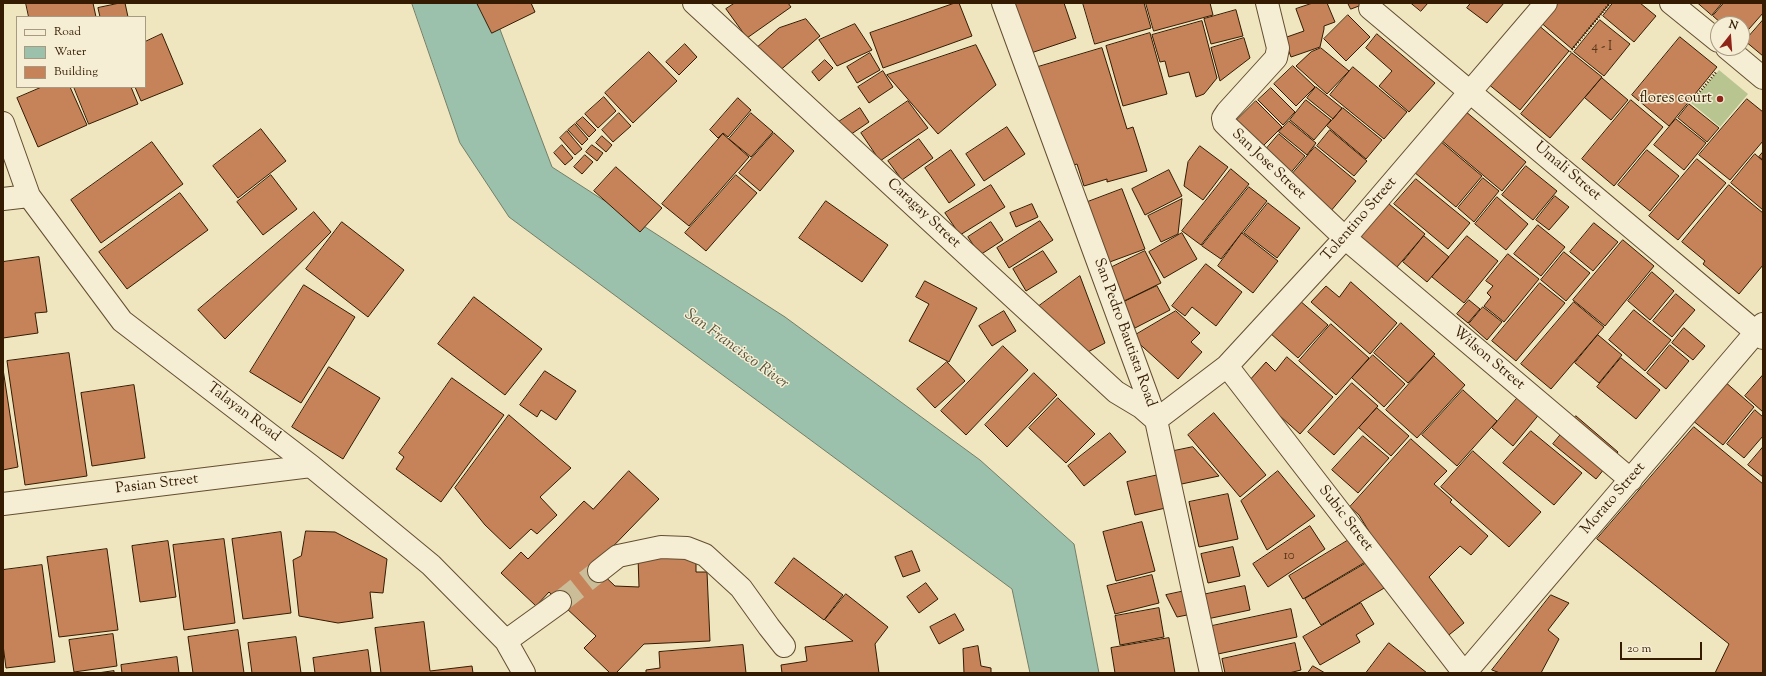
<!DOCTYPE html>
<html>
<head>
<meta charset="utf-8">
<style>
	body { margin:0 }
	#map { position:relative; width:1766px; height:676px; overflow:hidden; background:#efe5be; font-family:"Sorts Mill Goudy",serif }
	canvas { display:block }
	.frame { position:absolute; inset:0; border:4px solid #341b01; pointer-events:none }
	.legend { position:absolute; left:16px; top:16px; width:130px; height:72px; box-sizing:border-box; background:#f5eed5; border:1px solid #a89a80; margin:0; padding:5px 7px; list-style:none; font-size:12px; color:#341b01 }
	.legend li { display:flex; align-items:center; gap:8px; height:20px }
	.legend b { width:20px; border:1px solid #a89a80 }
	.north { position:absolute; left:1710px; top:16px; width:40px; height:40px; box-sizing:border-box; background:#f5eed5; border:1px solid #a89a80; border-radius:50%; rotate:17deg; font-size:11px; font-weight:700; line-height:16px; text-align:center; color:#341b01 }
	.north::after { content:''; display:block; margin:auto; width:14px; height:18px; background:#8f2418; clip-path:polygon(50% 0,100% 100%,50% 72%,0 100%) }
	.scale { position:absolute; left:1620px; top:642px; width:82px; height:18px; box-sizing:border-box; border:2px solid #341b01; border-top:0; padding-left:5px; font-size:12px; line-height:14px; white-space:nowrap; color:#341b01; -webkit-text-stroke:3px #f5eed5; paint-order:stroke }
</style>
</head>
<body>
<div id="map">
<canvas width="1766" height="676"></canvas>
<div class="frame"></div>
<ul class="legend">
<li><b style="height:5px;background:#f5eed5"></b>Road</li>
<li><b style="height:11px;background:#9bc0ab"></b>Water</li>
<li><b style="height:11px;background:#c6835a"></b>Building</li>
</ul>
<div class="north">N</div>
<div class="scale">20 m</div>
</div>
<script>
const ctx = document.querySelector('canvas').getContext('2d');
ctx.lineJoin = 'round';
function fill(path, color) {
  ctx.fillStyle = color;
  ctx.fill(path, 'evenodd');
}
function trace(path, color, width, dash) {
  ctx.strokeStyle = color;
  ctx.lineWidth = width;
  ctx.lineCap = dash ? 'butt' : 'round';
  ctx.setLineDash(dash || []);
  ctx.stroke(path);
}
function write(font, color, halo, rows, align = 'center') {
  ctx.font = font + ' "Sorts Mill Goudy",serif';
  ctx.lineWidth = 3;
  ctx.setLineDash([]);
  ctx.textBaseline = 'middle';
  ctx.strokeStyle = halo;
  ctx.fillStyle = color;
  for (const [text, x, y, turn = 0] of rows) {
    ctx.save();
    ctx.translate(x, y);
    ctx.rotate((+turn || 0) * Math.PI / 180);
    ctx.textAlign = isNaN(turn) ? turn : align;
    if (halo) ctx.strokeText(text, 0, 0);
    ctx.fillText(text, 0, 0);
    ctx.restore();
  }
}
fill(new Path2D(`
	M1719,70L1748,94L1720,127L1691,103Z`), '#b9c591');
const water = new Path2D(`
	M412,3H490L552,167L785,317L980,460L1074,544L1099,673H1030L1012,589L509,217L460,143Z`);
fill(water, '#9bc0ab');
trace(water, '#727e67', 1);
const building = new Path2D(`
	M26,3H93L96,17H29Z
	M120,3H125L128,17H100L98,8Z
	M477,3H531L535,12L492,33Z
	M735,3H788L791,7L747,38L726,9Z
	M955,3H959L972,36L883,68L870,33Z
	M1015,3H1064L1076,38L1028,54L1011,4Z
	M1083,3H1144L1151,28L1095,44Z
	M1146,3H1210L1213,15L1154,31Z
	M1313,3H1327L1335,22L1324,26V29L1320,47L1291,57L1284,38L1304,31L1296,9Z
	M1348,3H1367L1351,9Z
	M1411,3H1428L1421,11Z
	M1471,3H1504L1487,23L1467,8Z
	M1554,3H1610L1572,49L1539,21Z
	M1613,3H1640L1656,16L1634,42L1603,16Z
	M1698,3H1722L1712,15Z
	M1724,3H1763V13L1742,37V24H1722L1713,16Z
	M1236,10L1243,36L1211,44L1204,19Z
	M1348,15L1370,37L1346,61L1324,39Z
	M806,19L820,36L777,73L756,48L779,28Z
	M1600,20L1630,44L1604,76L1574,52Z
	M1763,20V56L1745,41Z
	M1202,21L1217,78L1204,94L1196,97L1189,72L1169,77L1165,61L1160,62L1152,35Z
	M855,24L872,50L837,66L819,40Z
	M1537,24L1569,51L1520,110L1487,83Z
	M1150,33L1167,94L1123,106L1106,46Z
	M162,34L183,84L141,101L135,87H145V42Z
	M1377,34L1435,83L1409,112L1379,86L1392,71L1366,48Z
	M1680,37L1717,67L1669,126L1632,95Z
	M1244,38L1250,58L1220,81L1211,48Z
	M685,44L697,57L679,75L666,62Z
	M976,45L996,85L938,134L887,75Z
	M1102,48L1127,129L1133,127L1147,171L1107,182V179L1084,186L1077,164L1068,167L1038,67Z
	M1321,48L1349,71L1327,94L1296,66L1311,52Z
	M649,52L677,81L633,123L605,93Z
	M870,53L880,70L857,83L847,67Z
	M1572,53L1602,77L1550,138L1521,114Z
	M825,60L833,68L819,81L812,72Z
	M1293,66L1315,87L1296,106L1274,84Z
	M1353,67L1407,112L1384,139L1330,95Z
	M883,71L893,87L869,103L858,87Z
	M1602,78L1628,100L1611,120L1585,98Z
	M42,87H70L87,125L38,147L17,98Z
	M74,87H131L138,104L89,124Z
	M1316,87L1342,108L1333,119L1307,98Z
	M1271,88L1295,112L1283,125L1258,100Z
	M604,97L616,111L598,128L585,114Z
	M738,98L751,110L728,137L723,133L718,138L710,130Z
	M1747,99L1763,112V141L1730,180L1699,155Z
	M1306,100L1331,120L1314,140L1290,120Z
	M1631,100L1663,127L1614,186L1582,159Z
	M908,101L928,128L880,161L861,133Z
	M1256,101L1282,127L1259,150L1233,124Z
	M1689,104L1719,128L1707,142L1678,118Z
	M860,108L869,122L847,137L837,123Z
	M1343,108L1382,140L1366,159L1327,126Z
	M1465,111L1526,162L1502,191L1441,140Z
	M619,113L631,126L613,142L602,130Z
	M751,113L773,132L751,157L729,139Z
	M583,117L596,130L589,137L576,123Z
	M1676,119L1706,143L1684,170L1654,145Z
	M1289,121L1316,143L1307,155L1279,132Z
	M575,124L588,139L582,145L568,130Z
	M1007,127L1025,154L984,181L966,154Z
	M261,129L286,161L238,198L213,166Z
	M1330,130L1367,161L1354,176L1317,146Z
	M567,131L582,149L575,155L560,138Z
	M774,133L794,151L760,191L739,173Z
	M723,134L749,157L689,226L662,204Z
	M1279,134L1305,156L1288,176L1262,154Z
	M602,136L612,145L606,152L596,143Z
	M1434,136L1482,176L1456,207L1408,167Z
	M919,139L933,158L902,180L888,161Z
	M152,142L183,184L101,243L71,200Z
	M562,145L573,158L565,165L554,153Z
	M592,145L603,153L597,161L586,152Z
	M1200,146L1228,167L1203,200L1184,186L1188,162Z
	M1315,147L1356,181L1330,212L1289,178Z
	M951,150L975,185L949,203L925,168Z
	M1647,150L1679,176L1650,211L1618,185Z
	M1763,152V160L1759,157Z
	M1755,154L1763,161V210L1731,183Z
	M585,155L593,162L582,174L574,167Z
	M1697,159L1726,183L1678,240L1649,216Z
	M1526,166L1557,191L1533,220L1502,195Z
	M616,167L662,208L640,232L594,191Z
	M1231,169L1249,184L1201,245L1182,231Z
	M1169,170L1182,196L1145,215L1132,189Z
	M271,175L297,209L263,235L237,202Z
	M736,175L757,193L706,251L685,233Z
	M1483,178L1499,191L1474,222L1458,208Z
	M1416,179L1470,223L1448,249L1394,204Z
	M991,185L1005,207L960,235L945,213Z
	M1729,185L1763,213V265L1739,294L1703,264L1705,261L1682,242Z
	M1249,187L1267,201L1221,259L1202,246Z
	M1122,189L1145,249L1107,263L1085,203Z
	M180,193L208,230L127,289L99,252Z
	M1555,196L1569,207L1549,230L1536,220Z
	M1497,197L1528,224L1506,250L1475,224Z
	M1182,199L1178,234L1161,242L1148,216Z
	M1383,199L1425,234L1397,267L1360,236Z
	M826,201L888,245L862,282L799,238Z
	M1268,203L1300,228L1277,258L1244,233Z
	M1032,204L1038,217L1016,227L1010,213Z
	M314,212L331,232L225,339L198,310Z
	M1040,221L1053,240L1009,268L997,248Z
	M342,222L404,270L368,317L306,269Z
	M991,222L1003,240L980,255L968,237Z
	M1594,223L1618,242L1593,271L1570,252Z
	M1538,225L1565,247L1541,276L1514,254Z
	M1182,233L1197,259L1164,278L1149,252Z
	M1242,233L1278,261L1253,293L1218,266Z
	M1424,236L1449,257L1427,282L1403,262Z
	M1467,236L1498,261L1464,303L1432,277Z
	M1623,240L1654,266L1605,326L1573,300Z
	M1043,251L1057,272L1026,291L1013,269Z
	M1145,251L1161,283L1122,302L1106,270Z
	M1564,252L1590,273L1566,301L1541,280Z
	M1508,254L1539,279L1504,322L1484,306L1491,297L1487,293L1493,286L1486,281Z
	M39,257L47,312L35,313L38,333L3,338V262Z
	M1206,264L1242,292L1216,326L1192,307L1185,316L1172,306Z
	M1652,272L1674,291L1650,320L1628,301Z
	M1080,276L1105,343L1086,353L1039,306Z
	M925,281L977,308L949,362L909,341L929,304L916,297Z
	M1351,282L1397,323L1370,354L1311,302L1326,286L1339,297Z
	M1540,283L1565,303L1516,361L1492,341Z
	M304,285L355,317L301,403L250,372Z
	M1157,286L1170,310L1135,328L1122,303Z
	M1676,294L1695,310L1672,337L1653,321Z
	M474,297L542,349L505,395L438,344Z
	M1299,300L1328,325L1298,358L1270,333Z
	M1469,300L1480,309L1468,323L1457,314Z
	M1574,302L1604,327L1551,389L1521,364Z
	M1483,307L1502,322L1487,340L1469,324Z
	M1634,310L1671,340L1645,371L1609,340Z
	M1004,311L1016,331L992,346L979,326Z
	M1176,311L1200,333L1191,342L1202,352L1178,379L1132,337Z
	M1401,323L1435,354L1408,383L1374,353Z
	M1331,324L1369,358L1336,395L1299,361Z
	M1684,328L1705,346L1693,360L1672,343Z
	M1598,335L1622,355L1599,383L1575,363Z
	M1670,345L1689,361L1666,389L1647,373Z
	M1003,346L1028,370L966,435L941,411Z
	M69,353L87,476L25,485L7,361Z
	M1373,355L1405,384L1384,407L1352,378Z
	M1434,356L1465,385L1417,438L1386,410Z
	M1287,357L1333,397L1300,434L1261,399L1264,396L1248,382L1266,362L1275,371Z
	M1621,358L1660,390L1636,419L1597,387Z
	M947,362L965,381L935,408L917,389Z
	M329,367L380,398L343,459L292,427Z
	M3,369L18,467L3,470Z
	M545,371L576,391L556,420L541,410L537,417L520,405Z
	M1034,373L1057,395L1007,447L985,425Z
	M1763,375V412L1745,396Z
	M452,378L504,415L441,502L396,469L404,457L399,453Z
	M1724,381L1754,407L1723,445L1692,420Z
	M1352,383L1378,406L1334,455L1308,432Z
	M134,385L145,458L92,466L81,393Z
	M1463,390L1497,421L1457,466L1422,435Z
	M1520,395L1541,412L1513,446L1492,428Z
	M1058,398L1095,434L1066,463L1029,428Z
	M1377,408L1409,436L1391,456L1359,428Z
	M1755,410L1763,417V436L1744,458L1727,444Z
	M1214,413L1266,475L1240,497L1188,435Z
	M509,415L571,468L540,497L557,515L537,534L531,529L510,549L485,525L455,488Z
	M1576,416L1618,452L1596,479L1553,444Z
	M1694,427L1763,484V673H1715L1729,644L1597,539Z
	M1531,431L1582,473L1554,505L1503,463Z
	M1110,433L1126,452L1084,486L1068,466Z
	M1363,436L1389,458L1358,493L1332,470Z
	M1411,439L1447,471L1434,484L1452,500L1450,502L1488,536L1471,555L1460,546L1429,577L1464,623L1445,638L1394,572L1392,561L1373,538L1359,515L1350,507Z
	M1193,447L1219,476L1177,485L1169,452Z
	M1763,447V477L1748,465Z
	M1473,451L1541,512L1509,547L1441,487Z
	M629,471L659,499L594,566L615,586L639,587L638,557L696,555V572H707L710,641L644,644L616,673H610L584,648L596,636L549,592L536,606L501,573L521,552L528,559L584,501L593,509Z
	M1278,471L1315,516L1267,550L1241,501Z
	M1163,474L1170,507L1135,515L1127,482Z
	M1228,494L1238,539L1199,547L1189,502Z
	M1142,522L1155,571L1116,581L1103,532Z
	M1310,526L1325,549L1268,587L1253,564Z
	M306,531L335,532L387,559L383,593L370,592L373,618L338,623L299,616L293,560L301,556Z
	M281,532L291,613L243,619L232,539Z
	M1352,538L1367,561L1303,599L1289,576Z
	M224,539L235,623L184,630L173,545Z
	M168,541L176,597L140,602L132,546Z
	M1233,547L1240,576L1208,583L1201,554Z
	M107,549L118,630L59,637L47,557Z
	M912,551L920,571L903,577L895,557Z
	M794,558L843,595L824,620L775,583Z
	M1370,561L1386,587L1321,625L1305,599Z
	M42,565L55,662L6,668L3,645V570Z
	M1152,575L1159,603L1115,614L1107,586Z
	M926,583L938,599L919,613L907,597Z
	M1245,586L1250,610L1207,619L1202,595Z
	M1185,591L1197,613L1177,617L1166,595Z
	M846,594L888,627L875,644L879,673H782L781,665L807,661L805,647L853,641L825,620Z
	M1551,595L1569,603L1548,630L1559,639L1541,673H1500L1492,670Z
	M1361,603L1374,624L1356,635L1360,642L1320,665L1303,637Z
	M1159,608L1164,637L1120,645L1115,616Z
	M1291,609L1297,637L1218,654L1212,626Z
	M955,614L964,630L939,644L930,627Z
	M424,622L430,671L472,666L473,673H381L375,628Z
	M238,630L244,673H193L188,637Z
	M113,634L117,666L74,672L69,640Z
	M296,637L301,673H252L248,643Z
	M1169,638L1175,673H1115L1111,648Z
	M1295,643L1301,670L1289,673H1225L1222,659Z
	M1389,643L1427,673H1366Z
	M743,645L746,673H646V670L660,668L659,652Z
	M978,646L981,666L991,668V673H964L963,649Z
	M368,650L371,673H315L313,658Z
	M177,657L179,673H122L121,665Z
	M1313,666L1325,673H1308Z
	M114,671V673H98Z`);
fill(building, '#c6835a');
trace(building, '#341b01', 1);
trace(new Path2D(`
	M560,602L599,571`), '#cabd98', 22, [22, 11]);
const minor = new Path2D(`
	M694,3L1116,392L1141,407L1156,420L1227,366L1345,238L1546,3
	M1003,3L1156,420L1211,673
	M1267,3L1278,48L1276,58L1227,112L1223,118L1224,123L1228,127L1345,238L1631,480
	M1671,3L1718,41
	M1370,8L1763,338
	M1727,48L1763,78
	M3,123L29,196L122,321L311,466L431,565L506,641L524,673
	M3,199L29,196
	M1227,366L1464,673
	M3,504L311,466
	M599,571L618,556L661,547L687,548L705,555L741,588L769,627L784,646
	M506,641L560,602
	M1465,673L1763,324`);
trace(minor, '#634e30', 24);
trace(new Path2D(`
	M1570,52L1610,3
	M1692,101L1717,71`), '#341b01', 2.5, [1, 2]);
trace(minor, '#f5eed5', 22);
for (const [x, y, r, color] of [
	[1720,99,4,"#8f2418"]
]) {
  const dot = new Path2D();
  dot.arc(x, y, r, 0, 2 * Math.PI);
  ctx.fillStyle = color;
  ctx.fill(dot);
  trace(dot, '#f5eed5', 1.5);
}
write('13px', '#583517', null, [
	["4 - I",1602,48],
	["10",1289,557]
]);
write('15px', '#341b01', '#f5eed5', [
	["flores court",1712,99]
], 'right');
write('15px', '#341b01', '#f5eed5', [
	["San Jose Street",1268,165,43],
	["Umali Street",1567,172,40],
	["Caragay Street",923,214,43],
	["Tolentino Street",1360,220,-49],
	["San Pedro Bautista Road",1124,333,70],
	["Wilson Street",1488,359,40],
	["Talayan Road",243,413,37],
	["Pasian Street",157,485,-7],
	["Morato Street",1614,499,-49],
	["Subic Street",1345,519,52]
]);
write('italic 16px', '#58553c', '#f5eed5', [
	["San Francisco River",736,350,36]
]);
</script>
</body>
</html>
